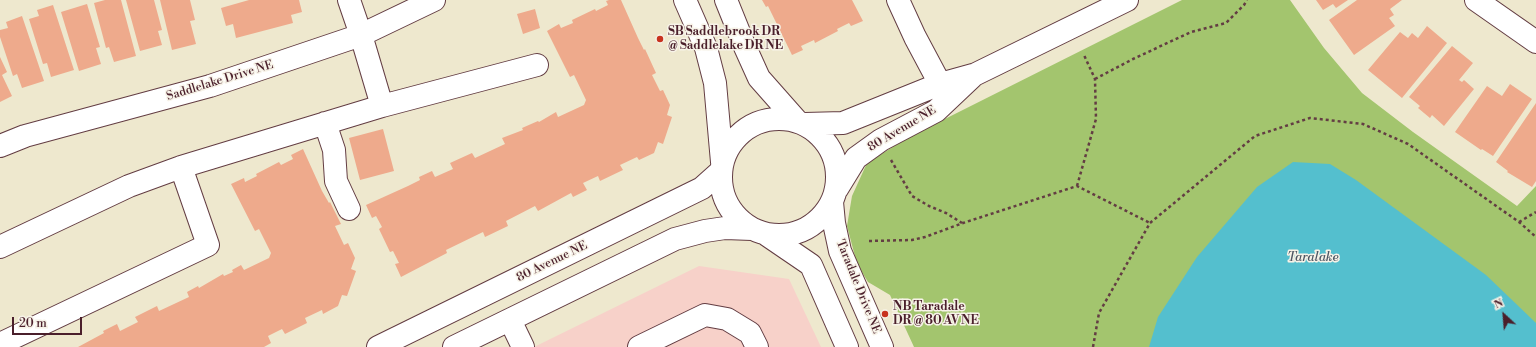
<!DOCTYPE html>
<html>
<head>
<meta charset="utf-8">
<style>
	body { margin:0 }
	#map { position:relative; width:1536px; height:347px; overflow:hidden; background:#eee8ce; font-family:"Libre Bodoni",serif }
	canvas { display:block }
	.north { position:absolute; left:1484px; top:295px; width:40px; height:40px; -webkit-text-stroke:3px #f7f3e8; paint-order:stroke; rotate:334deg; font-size:11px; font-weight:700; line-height:16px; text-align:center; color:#4a1f2b }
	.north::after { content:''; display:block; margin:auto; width:14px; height:18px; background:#4a1f2b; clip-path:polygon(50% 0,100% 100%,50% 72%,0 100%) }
	.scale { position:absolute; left:12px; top:317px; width:70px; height:18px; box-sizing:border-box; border:2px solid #4a1f2b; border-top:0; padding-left:5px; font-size:12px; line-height:14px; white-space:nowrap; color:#4a1f2b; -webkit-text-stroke:3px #f7f3e8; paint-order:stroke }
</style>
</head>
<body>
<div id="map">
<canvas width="1536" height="347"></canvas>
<div class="north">N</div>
<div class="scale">20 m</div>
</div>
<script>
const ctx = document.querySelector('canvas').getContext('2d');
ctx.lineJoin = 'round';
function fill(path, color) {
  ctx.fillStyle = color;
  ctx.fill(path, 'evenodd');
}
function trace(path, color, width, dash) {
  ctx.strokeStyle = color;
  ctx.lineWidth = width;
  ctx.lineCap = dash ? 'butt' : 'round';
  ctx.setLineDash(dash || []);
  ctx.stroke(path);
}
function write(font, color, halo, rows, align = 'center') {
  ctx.font = font + ' "Libre Bodoni",serif';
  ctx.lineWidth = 3;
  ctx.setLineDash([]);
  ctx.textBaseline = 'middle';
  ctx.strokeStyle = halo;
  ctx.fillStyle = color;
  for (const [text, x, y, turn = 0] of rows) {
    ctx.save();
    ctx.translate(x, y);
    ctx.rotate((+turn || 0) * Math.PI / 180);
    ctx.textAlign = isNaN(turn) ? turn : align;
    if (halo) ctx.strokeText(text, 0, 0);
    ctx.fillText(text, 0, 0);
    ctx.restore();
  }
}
fill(new Path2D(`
	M699,266L789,279L821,347H534Z`), '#f7d1c9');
fill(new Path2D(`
	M1182,0H1290L1324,48L1362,93L1413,132L1517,206L1536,186V347H914L890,295L868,282L857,264L847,226L852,196L867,163L909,137Z`), '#a3c56e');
fill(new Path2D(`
	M1293,162L1330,164L1356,180L1486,275L1536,323V347H1149L1158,317L1197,257L1257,187Z`), '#54bfce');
fill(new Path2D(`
	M105,0H121L136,56L114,62L109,47L106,48L94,3Z
	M126,0H154L162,30L158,31L162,45L140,51Z
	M160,0H190L195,20L190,21L196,44L172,50Z
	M249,0H299L302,12L291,15L293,23L236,38L233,24L226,26L221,8Z
	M609,0H621L638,38L644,50L645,49L656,73L652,75L660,91L663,90L670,105L667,115L672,117L663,144L658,142L654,153L639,160L637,157L620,165L623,170L600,181L598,176L583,183L587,190L573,197L571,193L538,211L535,206L506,221L508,226L485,237L483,232L446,250L447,253L401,277L395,264L399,263L393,251L390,252L379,229L382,227L376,216L372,218L366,205L408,186L420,180L419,177L432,171L435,177L453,169L450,163L472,153L475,158L505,144L502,138L523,130L522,128L538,121L539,122L556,112L558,117L584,105L586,100L574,75L570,77L547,31L559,24L561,28L573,23L572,20L595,9L596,11L608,5L606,1Z
	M762,0H852L863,21L851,26L849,23L837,29L838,31L815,43L814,40L801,46L803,50L792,55L768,6L766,7Z
	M1316,0H1348L1336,8L1333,4L1323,10Z
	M1357,0H1402L1390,9L1394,15L1389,18L1395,26L1354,55L1329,20Z
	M87,4L100,47L96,48L101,64L79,71L61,12Z
	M53,5L74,70L51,77L47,63L43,64L29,19L39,16L37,10Z
	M535,9L540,28L523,34L517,14Z
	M22,16L44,81L22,88L17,74L13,76L0,37V30L8,28L6,22Z
	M1427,26L1447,43L1402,98L1368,70L1400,32L1408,38L1412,33L1418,38Z
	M1452,46L1473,63L1459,80L1462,82L1464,80L1474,89L1444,126L1432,115L1430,118L1418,108L1420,106L1409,97Z
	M0,57L7,72L2,75L12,96L0,102Z
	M1510,84L1532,99L1493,156L1482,149L1481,150L1455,132L1487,86L1502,96Z
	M1536,103V181L1532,187L1507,172L1508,171L1496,162Z
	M383,129L394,171L360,180L349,138Z
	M303,149L322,191L329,203L330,202L341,224L335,226L344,245L348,243L355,258L351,269L356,271L347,296L342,295L338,306L323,314L322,310L305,318L307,323L285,334L282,329L268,336L271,343L264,347H78L104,333L103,331L117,324L120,331L138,322L135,317L157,306L159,311L189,297L187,292L198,286L199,288L223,274L224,276L233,272L232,270L241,265L244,270L269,258L271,253L259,229L255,231L231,184L244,178L245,182L257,176L256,174L279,162L281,165L293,159L291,155Z`), '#eeaa8c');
const minor = new Path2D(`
	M349,0L361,35L382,106
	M685,0L706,48L715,83L722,162
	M726,0L745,47L759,78L797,121
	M898,0L915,37L940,84
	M1476,0L1536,42
	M721 177a58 58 0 1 1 116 0a58 58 0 1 1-116 0Z
	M325,123L334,150L336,181L349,209
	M805,124L843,123L940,84L976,74L1127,0
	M0,146L25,136L210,86L361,35L434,0
	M837,189L856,158L881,140L936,111L972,77
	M832,202L834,223L840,251L882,347
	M767,235L811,265L847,347
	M0,247L129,186L181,167L382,106L537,65
	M510,320L523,347
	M0,344L208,245L181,167
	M378,347L702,188L721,171
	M454,347L675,239L705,231L725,228L752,229
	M639,347L705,315L727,319L750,333L757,347`);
trace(minor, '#633d43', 24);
trace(new Path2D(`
	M1095,79L1133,59L1191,32L1226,23L1244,5L1247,0
	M891,160L912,196L929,206L946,213L962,223
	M1077,186L1096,119L1095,79L1084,55
	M1519,222L1536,212
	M869,241L912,240L925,237L963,223L1077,186L1150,223
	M1093,347L1099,313L1150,223L1255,136L1310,118L1363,124L1408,144L1519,222L1536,237`), '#633d43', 2.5, [3, 3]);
trace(minor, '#fff', 22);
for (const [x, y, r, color] of [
	[660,39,4,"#c8321e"],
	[885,314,4,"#c8321e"]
]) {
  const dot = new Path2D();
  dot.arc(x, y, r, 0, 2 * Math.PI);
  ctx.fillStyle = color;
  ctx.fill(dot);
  trace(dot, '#f7f3e8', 1.5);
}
write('bold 12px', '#4a1f2b', '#f7f3e8', [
	["SB Saddlebrook DR",668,32],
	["@ Saddlelake DR NE",668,46],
	["NB Taradale",893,307],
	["DR @ 80 AV NE",893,321]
], 'left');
write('12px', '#4a1f2b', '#f7f3e8', [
	["Saddlelake Drive NE",220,81,-17],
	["80 Avenue NE",902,129,-31],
	["80 Avenue NE",552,262,-26],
	["Taradale Drive NE",858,287,68]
]);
write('italic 13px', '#4e5764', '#f7f3e8', [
	["Taralake",1313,258]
]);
</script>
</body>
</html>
